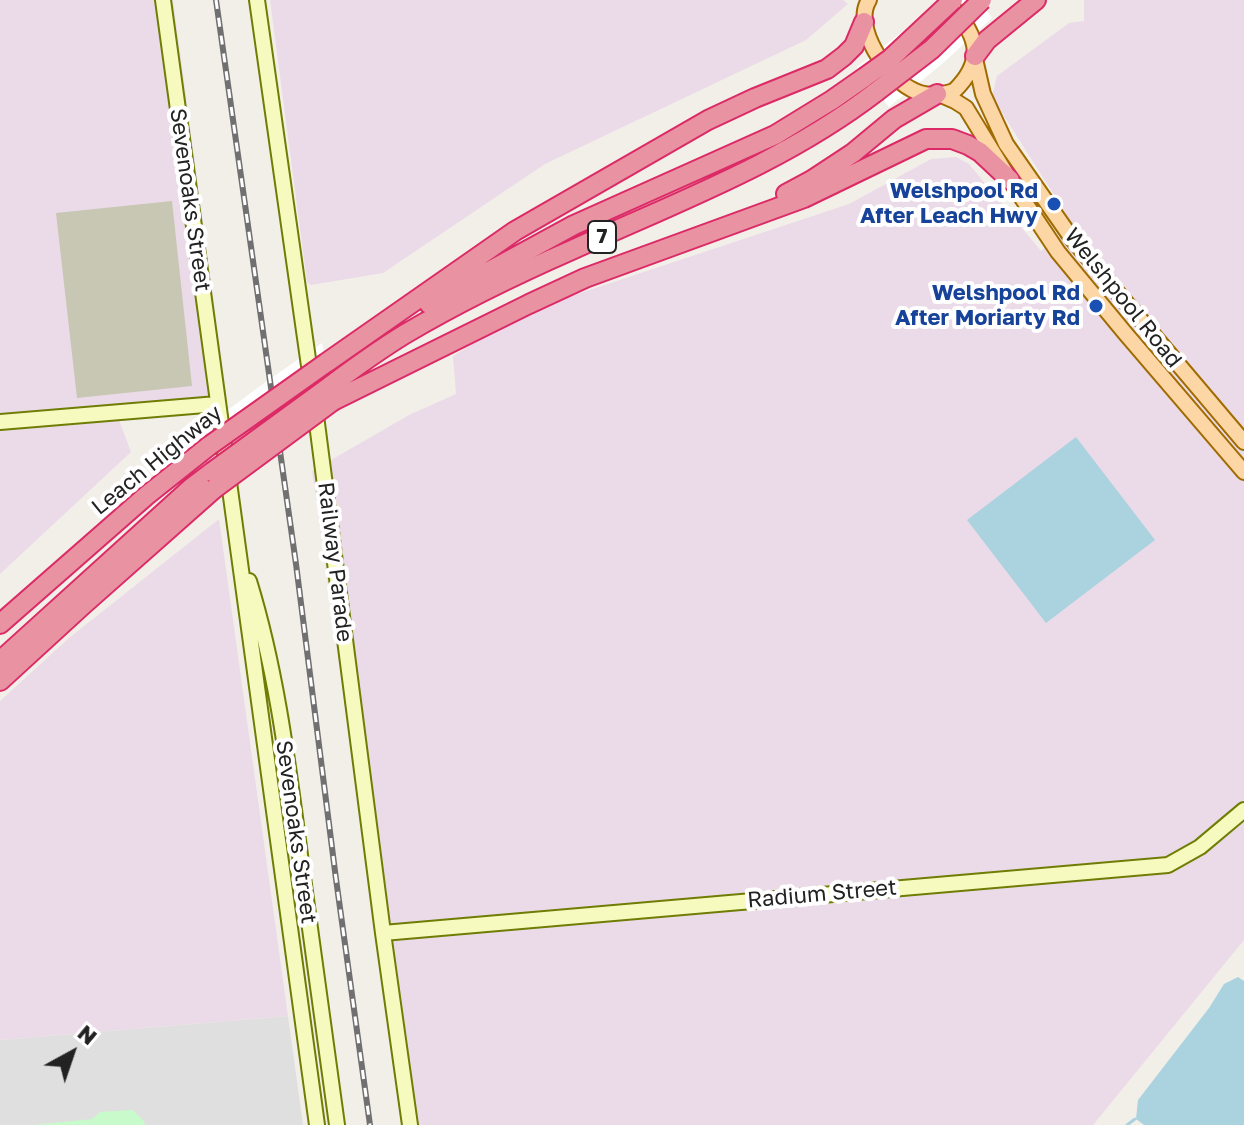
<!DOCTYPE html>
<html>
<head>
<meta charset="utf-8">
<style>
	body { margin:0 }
	#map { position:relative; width:1244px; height:1125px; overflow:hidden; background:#f2efe9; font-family:"Golos Text",sans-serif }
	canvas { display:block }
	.north { position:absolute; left:32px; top:1013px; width:80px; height:80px; -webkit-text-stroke:6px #fff; paint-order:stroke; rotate:40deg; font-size:22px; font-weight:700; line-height:32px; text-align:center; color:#222 }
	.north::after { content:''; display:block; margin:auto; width:28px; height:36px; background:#222; clip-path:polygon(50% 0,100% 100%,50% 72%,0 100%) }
</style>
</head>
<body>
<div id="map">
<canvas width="1244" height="1125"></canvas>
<div class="north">N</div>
</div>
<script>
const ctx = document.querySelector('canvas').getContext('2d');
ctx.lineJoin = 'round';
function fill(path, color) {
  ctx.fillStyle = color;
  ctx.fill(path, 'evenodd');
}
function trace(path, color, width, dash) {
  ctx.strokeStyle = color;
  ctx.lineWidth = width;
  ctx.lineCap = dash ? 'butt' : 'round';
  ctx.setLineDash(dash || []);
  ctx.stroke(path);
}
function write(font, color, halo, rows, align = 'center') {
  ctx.font = font + ' "Golos Text",sans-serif';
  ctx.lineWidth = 8;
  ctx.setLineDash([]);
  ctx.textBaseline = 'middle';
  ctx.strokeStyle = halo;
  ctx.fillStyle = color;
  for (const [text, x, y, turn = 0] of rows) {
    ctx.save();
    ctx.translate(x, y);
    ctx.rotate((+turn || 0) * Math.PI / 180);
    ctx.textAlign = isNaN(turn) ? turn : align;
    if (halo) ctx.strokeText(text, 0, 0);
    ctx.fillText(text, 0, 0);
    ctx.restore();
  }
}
fill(new Path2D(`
	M288,1016L303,1125H0V1040Z`), '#e0dfdf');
fill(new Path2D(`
	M0,0H173L227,401L209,412L119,420L131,452L0,574Z
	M270,0H843L848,4L806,40L545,164L383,273L311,285L307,282Z
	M1084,0H1244V940L1093,1125H404L312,471L409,415L456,394L453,356L526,311L849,204L931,159L956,157L969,164L1041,251L1073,225L992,97L997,76L1069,23L1084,21Z
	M219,519L288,1016L0,1040V701L69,638Z`), '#ebdbe8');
fill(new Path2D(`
	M172,201L192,386L77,398L56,213Z`), '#c7c7b4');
fill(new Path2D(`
	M133,1110L144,1121L145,1125H32L92,1119L100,1112Z`), '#c8facc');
fill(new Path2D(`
	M1076,437L1155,540L1046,623L967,520Z
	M1238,977L1244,981V1125H1144L1136,1119L1138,1100L1209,1008L1224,984Z`), '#aad3df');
fill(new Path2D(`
	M938,0H979L992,18L942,64L889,107L857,67L911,25Z
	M322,343L333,401L216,498L206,426L267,381Z`), '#fff');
trace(new Path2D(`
	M1127,1125L1135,1119`), '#aad3df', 3);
const secondary = new Path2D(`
	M163,0L317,1125
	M257,0L311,380
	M315,408L383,933L410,1125
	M0,422L217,404
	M249,581C278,675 289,773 302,870C313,955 325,1040 337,1125
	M383,933L1168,865L1200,847L1244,810`);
const primary = new Path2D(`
	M869,0C852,27 887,77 911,89C924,97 939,96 954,91C989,57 975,32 946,0
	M975,59L983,94L1006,144L1073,240L1244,442
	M939,94L955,101L966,108L1010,180L1058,252L1125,333L1244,472`);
const highway = new Path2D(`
	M975,56L987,40L1036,0
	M786,194L812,180L853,153L894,119L937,94
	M429,304L574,225L775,135L832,100L865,77
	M326,363L515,231L708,120L755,98L827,69L844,56L854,46L864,22
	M330,386C354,368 379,350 405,334C459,302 517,274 574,249C677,202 785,162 876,92
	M333,401L529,304L585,278L804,198L926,139H952L968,145L980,152L1010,180
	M0,624L146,496L209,446
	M0,661L191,488L212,472
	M0,681L83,605L214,489`);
trace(secondary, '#707d05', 18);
trace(primary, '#a06b00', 18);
trace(highway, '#dc2a67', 22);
trace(secondary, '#f7fabf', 14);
trace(primary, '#fcd6a4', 14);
trace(highway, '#e892a2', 18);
const rail = new Path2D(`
	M216,0L296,564L336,879L370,1125`);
trace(rail, '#707070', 6);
trace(rail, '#fff', 3, [9]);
const highwayBridge = new Path2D(`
	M865,77L890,59L953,0
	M876,92L932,49L982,0
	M209,446L326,363
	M212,472L330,386
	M214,489L333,401`);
trace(highwayBridge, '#dc2a67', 22, []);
trace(highwayBridge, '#e892a2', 18);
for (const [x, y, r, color] of [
	[1054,204,8,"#1a4fb4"],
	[1096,306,8,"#1a4fb4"]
]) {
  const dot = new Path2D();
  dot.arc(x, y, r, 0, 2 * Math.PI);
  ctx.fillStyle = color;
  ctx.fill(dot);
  trace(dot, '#fff', 3);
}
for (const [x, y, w] of [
	[602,237,28]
]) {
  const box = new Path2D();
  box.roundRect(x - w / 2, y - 16, w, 32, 6);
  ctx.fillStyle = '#fff';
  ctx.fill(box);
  trace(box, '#222', 2);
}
write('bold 20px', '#222', null, [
	["7",602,237]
]);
write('bold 22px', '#164399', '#fff', [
	["Welshpool Rd",1038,191],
	["After Leach Hwy",1038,216],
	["Welshpool Rd",1080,293],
	["After Moriarty Rd",1080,318]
], 'right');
write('22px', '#222', '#fff', [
	["Sevenoaks Street",190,200,82],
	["Welshpool Road",1123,298,51],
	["Leach Highway",157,460,-39],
	["Railway Parade",335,562,83],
	["Sevenoaks Street",296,832,82],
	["Radium Street",822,894,-5]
]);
</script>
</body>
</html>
